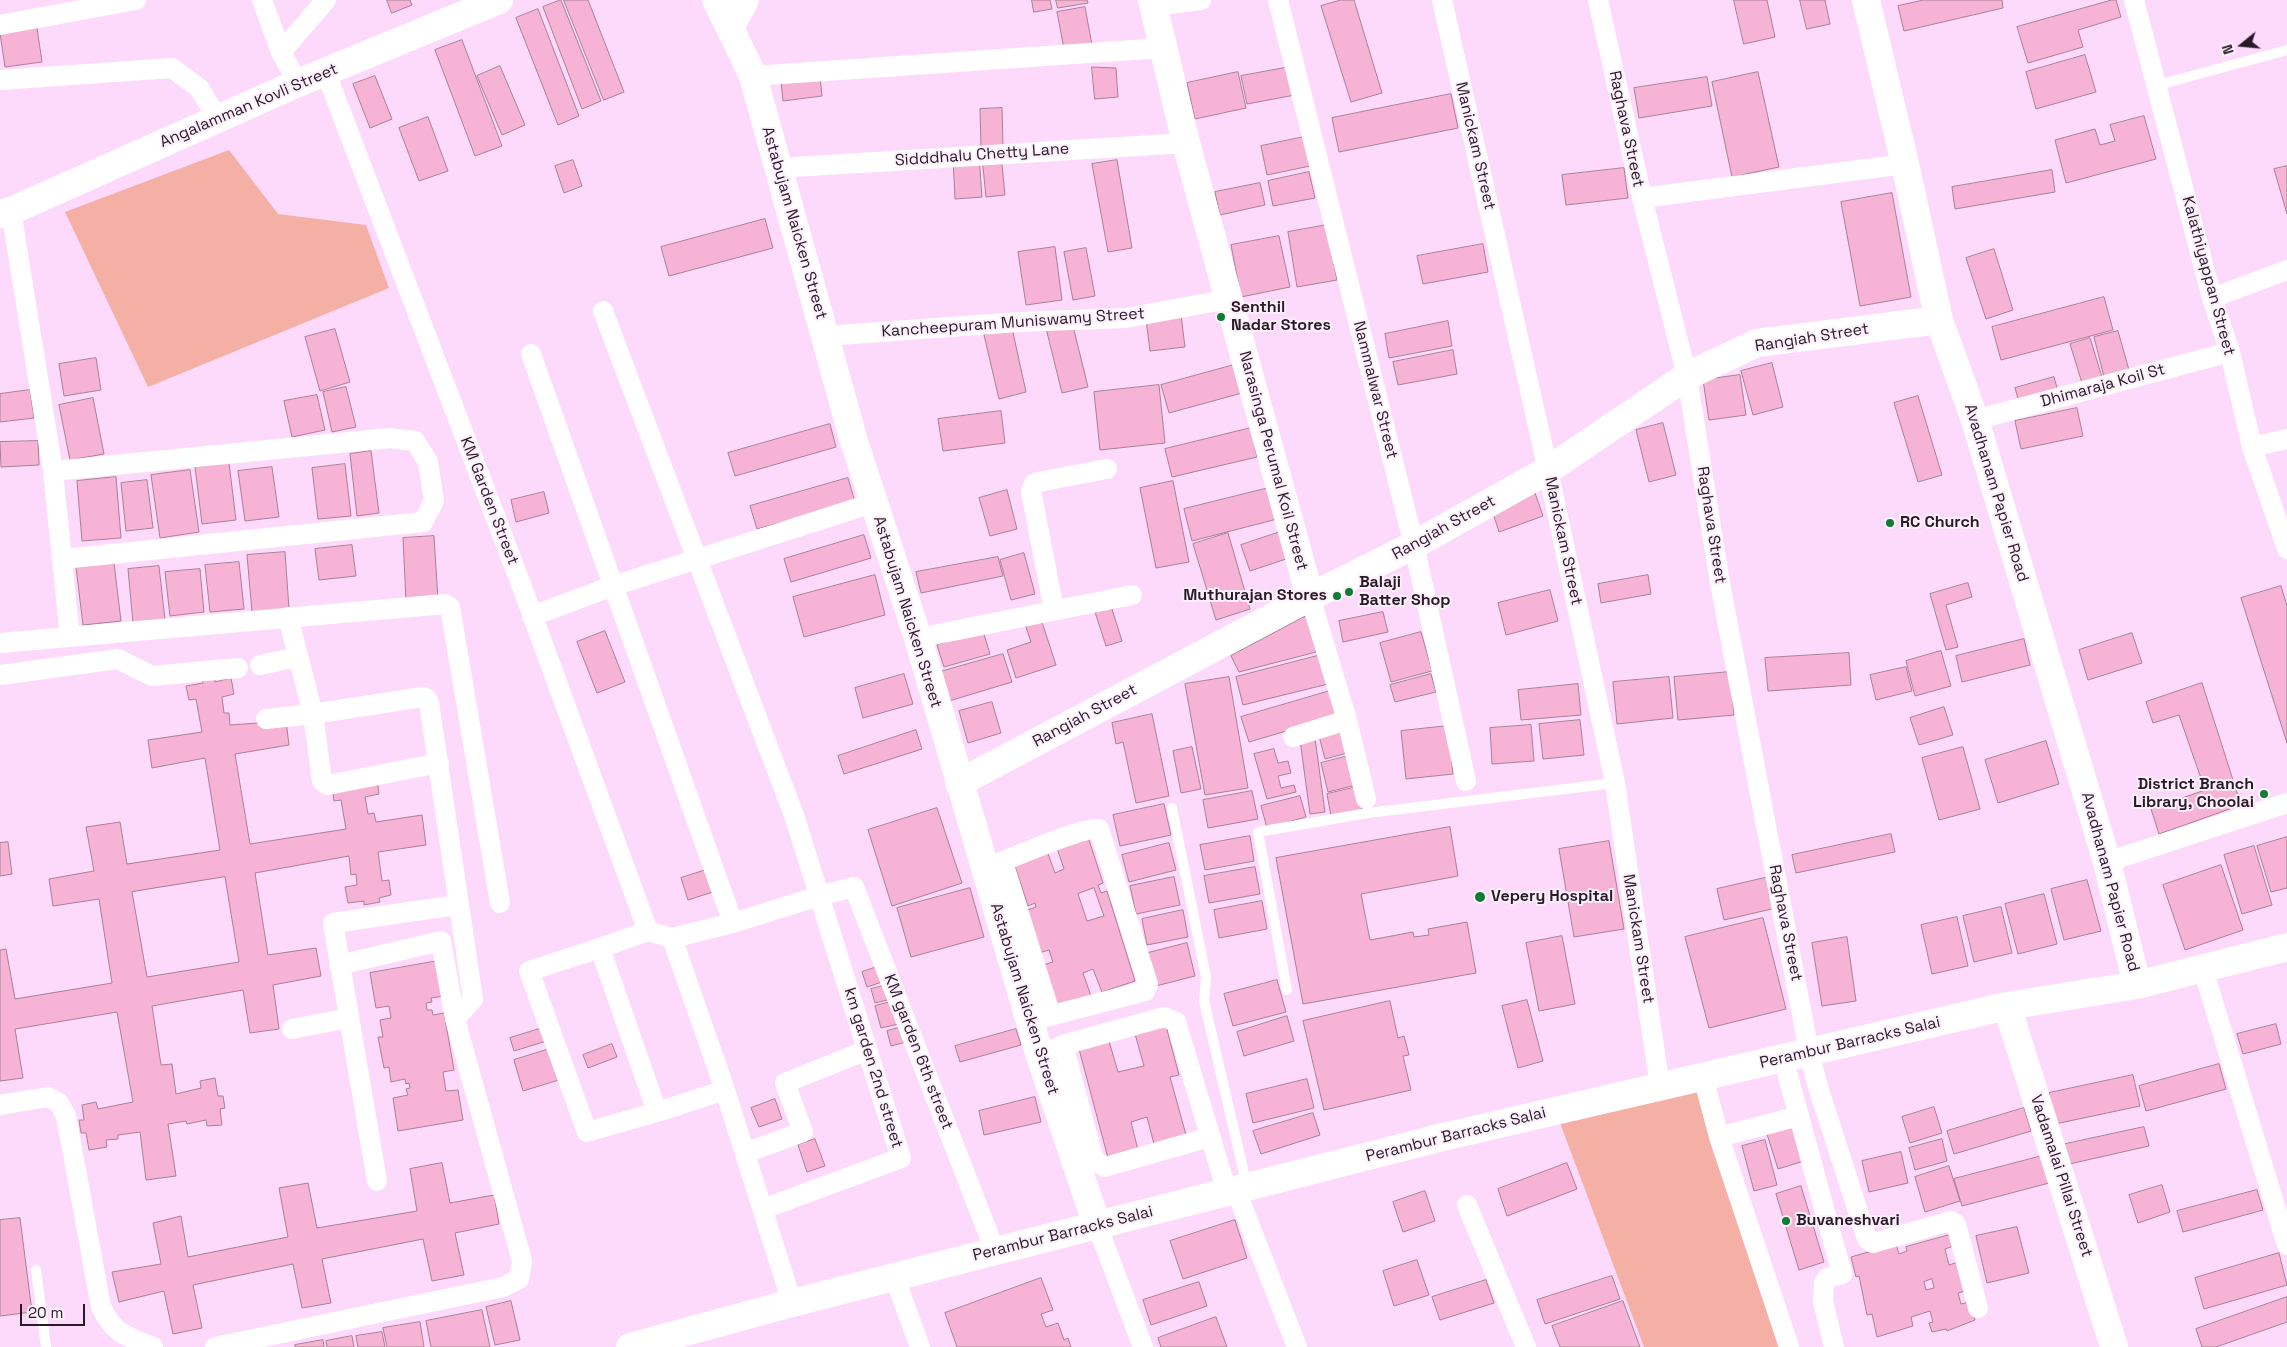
<!DOCTYPE html>
<html>
<head>
<meta charset="utf-8">
<style>
	body { margin:0 }
	#map { position:relative; width:2287px; height:1347px; overflow:hidden; background:#fddafb; font-family:"Space Grotesk",sans-serif }
	canvas { display:block }
	.north { position:absolute; left:2217px; top:20px; width:50px; height:50px; -webkit-text-stroke:4px #fdeffc; paint-order:stroke; rotate:253deg; font-size:14px; font-weight:700; line-height:20px; text-align:center; color:#281b27 }
	.north::after { content:''; display:block; margin:auto; width:18px; height:22px; background:#281b27; clip-path:polygon(50% 0,100% 100%,50% 72%,0 100%) }
	.scale { position:absolute; left:20px; top:1304px; width:65px; height:22px; box-sizing:border-box; border:2px solid #281b27; border-top:0; padding-left:6px; font-size:15px; line-height:18px; white-space:nowrap; color:#281b27; -webkit-text-stroke:4px #fdeffc; paint-order:stroke }
</style>
</head>
<body>
<div id="map">
<canvas width="2287" height="1347"></canvas>
<div class="north">N</div>
<div class="scale">20 m</div>
</div>
<script>
const ctx = document.querySelector('canvas').getContext('2d');
ctx.lineJoin = 'round';
function fill(path, color) {
  ctx.fillStyle = color;
  ctx.fill(path, 'evenodd');
}
function trace(path, color, width, dash) {
  ctx.strokeStyle = color;
  ctx.lineWidth = width;
  ctx.lineCap = dash ? 'butt' : 'round';
  ctx.setLineDash(dash || []);
  ctx.stroke(path);
}
function write(font, color, halo, rows, align = 'center') {
  ctx.font = font + ' "Space Grotesk",sans-serif';
  ctx.lineWidth = 4;
  ctx.setLineDash([]);
  ctx.textBaseline = 'middle';
  ctx.strokeStyle = halo;
  ctx.fillStyle = color;
  for (const [text, x, y, turn = 0] of rows) {
    ctx.save();
    ctx.translate(x, y);
    ctx.rotate((+turn || 0) * Math.PI / 180);
    ctx.textAlign = isNaN(turn) ? turn : align;
    if (halo) ctx.strokeText(text, 0, 0);
    ctx.fillText(text, 0, 0);
    ctx.restore();
  }
}
fill(new Path2D(`
	M229,150L278,214L366,225L389,288L148,387L65,212Z
	M1708,1088L1789,1347H1644L1560,1123Z`), '#f5b0a6');
const building = new Path2D(`
	M387,0H410L412,5L392,13Z
	M561,0L601,101L582,109L543,7Z
	M564,0H588L624,92L604,100Z
	M1032,0H1050L1052,9L1034,12Z
	M1056,0H1087L1088,3L1058,8Z
	M1341,0H1354L1382,93L1351,102L1321,6Z
	M1734,0H1767L1775,37L1744,44Z
	M1800,0H1825L1830,24L1807,29Z
	M1924,0H2002L2003,8L1904,31L1898,6Z
	M2112,0H2116L2121,17L2078,30L2083,47L2028,63L2017,27Z
	M1085,7L1092,45L1064,49L1057,12Z
	M538,9L579,116L558,125L516,18Z
	M37,28L42,62L5,67L0,33Z
	M462,40L502,146L475,156L435,50Z
	M2085,55L2096,92L2036,109L2026,72Z
	M500,66L525,125L502,135L477,76Z
	M1092,67L1116,68L1118,97L1095,99Z
	M1290,67L1295,95L1247,104L1241,76Z
	M1238,72L1246,108L1195,119L1187,83Z
	M1758,72L1779,167L1732,177L1712,82Z
	M375,76L392,119L370,128L353,84Z
	M820,77L822,96L783,101L781,82Z
	M1707,77L1712,106L1639,118L1634,88Z
	M1451,94L1458,128L1339,152L1332,118Z
	M1002,108L1003,146L981,147L980,109Z
	M2144,116L2156,159L2066,183L2055,140L2095,129L2100,145L2115,141L2110,125Z
	M428,117L448,171L419,181L399,128Z
	M1304,137L1310,166L1267,175L1261,146Z
	M1001,155L1005,195L986,197L982,157Z
	M979,156L982,197L955,199L953,158Z
	M573,160L582,186L564,193L555,166Z
	M1117,160L1132,248L1108,252L1092,164Z
	M2287,166V214L2274,169Z
	M1624,168L1628,198L1566,205L1562,175Z
	M2052,170L2055,192L1955,209L1952,187Z
	M1309,172L1315,198L1273,206L1268,181Z
	M1260,183L1265,205L1220,215L1215,192Z
	M1892,193L1911,297L1860,306L1841,202Z
	M765,219L773,248L669,276L661,247Z
	M1327,225L1337,280L1297,287L1288,232Z
	M1279,236L1290,287L1241,297L1231,245Z
	M1483,244L1488,272L1423,284L1417,256Z
	M1055,247L1062,300L1026,305L1018,252Z
	M1086,248L1095,296L1073,300L1064,252Z
	M1994,249L2013,310L1986,319L1966,258Z
	M2104,297L2113,330L2001,360L1992,327Z
	M1181,315L1185,347L1150,351L1146,319Z
	M1448,321L1452,346L1389,358L1385,334Z
	M1072,322L1088,387L1062,393L1046,328Z
	M1012,328L1026,392L999,399L984,335Z
	M335,329L350,382L320,391L305,337Z
	M2118,331L2129,370L2104,377L2094,337Z
	M2090,338L2102,377L2082,383L2070,344Z
	M1453,350L1457,374L1398,385L1393,362Z
	M96,358L101,390L64,396L59,364Z
	M1772,363L1783,407L1753,415L1741,371Z
	M1234,365L1242,393L1169,413L1161,385Z
	M1740,375L1746,415L1709,420L1703,380Z
	M2054,377L2058,391L2019,402L2015,388Z
	M1159,385L1165,443L1100,450L1094,392Z
	M346,387L356,427L332,432L323,392Z
	M30,390L34,418L0,422V394Z
	M317,395L325,430L292,437L284,401Z
	M1918,396L1942,475L1918,482L1894,403Z
	M93,398L104,454L70,460L59,405Z
	M2077,408L2083,436L2021,449L2015,421Z
	M1001,411L1005,443L943,451L938,419Z
	M1663,423L1676,475L1649,482L1636,430Z
	M830,424L836,447L735,476L728,453Z
	M1251,428L1257,457L1172,477L1165,449Z
	M38,441L39,465L1,467L0,442Z
	M371,451L379,513L357,516L350,454Z
	M229,463L236,520L202,524L195,467Z
	M345,464L351,516L318,519L312,468Z
	M272,467L279,517L245,521L238,471Z
	M190,470L199,532L160,538L151,475Z
	M116,477L121,538L82,541L77,481Z
	M848,478L855,502L757,529L750,506Z
	M147,480L153,528L126,531L121,483Z
	M1173,481L1189,562L1156,568L1140,488Z
	M1269,488L1277,519L1192,541L1184,509Z
	M1007,490L1017,529L990,536L979,498Z
	M1534,490L1543,516L1499,532L1493,513Z
	M544,492L549,513L516,522L511,500Z
	M1283,531L1292,557L1250,571L1241,545Z
	M1228,533L1250,609L1216,620L1193,544Z
	M864,535L871,558L791,582L784,559Z
	M434,536L438,600L406,601L403,538Z
	M352,545L356,576L319,580L315,549Z
	M285,552L289,609L252,612L247,555Z
	M1024,553L1035,594L1011,600L1000,560Z
	M998,557L1003,576L921,593L916,572Z
	M239,562L244,609L210,612L205,565Z
	M114,563L121,621L83,625L76,567Z
	M159,566L165,620L133,623L128,569Z
	M200,569L204,612L170,616L165,572Z
	M875,575L885,615L804,637L793,597Z
	M1648,575L1651,594L1601,603L1598,584Z
	M1968,583L1972,597L1946,605L1958,647L1946,650L1930,594Z
	M2281,586L2287,606V743L2241,598Z
	M1550,590L1558,621L1506,635L1498,603Z
	M1110,603L1122,641L1106,646L1094,609Z
	M1383,612L1388,632L1343,642L1339,621Z
	M1308,615L1320,651L1239,672L1231,656Z
	M1041,619L1056,665L1016,678L1007,650L1031,642L1025,624Z
	M605,631L625,682L597,693L577,642Z
	M983,631L990,654L944,667L937,645Z
	M1421,632L1432,671L1391,682L1380,643Z
	M2132,633L2142,663L2088,680L2079,650Z
	M2024,639L2030,665L1962,682L1956,656Z
	M1941,651L1951,686L1915,696L1906,661Z
	M1849,653L1851,685L1768,691L1765,658Z
	M1003,654L1012,682L949,701L940,672Z
	M1321,655L1328,684L1243,705L1236,677Z
	M1906,667L1912,691L1876,700L1870,675Z
	M1730,672L1734,715L1678,720L1674,677Z
	M904,674L913,704L863,718L855,688Z
	M1431,674L1436,692L1395,702L1390,685Z
	M215,676V682L231,678L234,694L222,697L224,713H229L230,725L286,721L289,745L235,754L250,844L346,829L341,800L334,801L332,786L377,779L379,794L365,797L368,814L374,813L376,822L422,815L426,845L378,852L382,881L389,880L391,895L379,898L380,902L364,905V901L348,903L345,887L357,885L356,874L351,875L349,856L255,873L268,955L316,948L321,976L273,985L279,1029L250,1033L243,990L152,1006L161,1065L172,1064L176,1094L201,1088L200,1081L215,1078L218,1096H223L225,1108L220,1109L222,1125L207,1126L206,1120L187,1124L186,1121L168,1124L176,1176L146,1180L140,1132L118,1135V1139L106,1140L107,1147L89,1150L86,1133H81L79,1120H84L82,1105L96,1102L98,1109L133,1102L117,1012L15,1029L23,1078L0,1081V950L6,949L15,999L112,983L99,899L53,906L49,879L94,871L86,827L120,822L127,864L220,850L205,758L152,768L148,740L202,732L196,699L189,700L186,686L203,683L202,678ZM225,877L239,962L147,977L132,892Z
	M1229,677L1248,788L1205,795L1185,684Z
	M1669,677L1673,718L1617,724L1613,682Z
	M2202,683L2241,805L2159,834L2151,809L2205,790L2179,715L2153,723L2146,702Z
	M1578,684L1581,715L1521,720L1518,690Z
	M1330,691L1337,716L1249,742L1241,717Z
	M992,702L1001,733L968,743L959,711Z
	M1944,707L1953,735L1919,745L1910,718Z
	M1152,714L1169,796L1136,803L1123,742L1116,744L1112,723Z
	M1580,720L1584,755L1543,759L1539,724Z
	M1531,725L1534,761L1492,764L1490,728Z
	M1448,726L1453,774L1406,779L1401,731Z
	M1345,729L1351,752L1325,759L1319,736Z
	M916,730L922,749L844,774L838,756Z
	M1315,738L1325,812L1310,814L1300,740Z
	M2046,741L2059,784L1998,803L1985,760Z
	M1192,747L1201,789L1181,793L1173,751Z
	M1963,747L1980,809L1939,820L1922,758Z
	M1274,749L1278,763L1288,761L1291,773L1278,776L1281,788L1294,785L1296,792L1267,799L1254,754Z
	M1348,756L1356,785L1328,792L1321,763Z
	M1357,787L1362,810L1331,816L1327,794Z
	M1252,791L1258,819L1208,828L1203,800Z
	M1300,796L1306,817L1267,828L1261,806Z
	M1164,804L1171,835L1120,846L1113,815Z
	M937,808L962,883L892,906L868,830Z
	M1450,827L1458,876L1361,894L1370,940L1413,932L1414,937L1429,935L1428,929L1467,922L1476,973L1303,1004L1276,858Z
	M1891,834L1895,852L1796,873L1792,855Z
	M1250,836L1254,861L1205,870L1200,845Z
	M1088,837L1103,883L1098,885L1101,893L1107,891L1135,981L1102,992L1093,969L1083,973L1091,996L1058,1008L1043,965L1053,962L1049,950L1039,953L1025,911L1036,907L1035,903L1028,906L1014,863L1047,851L1055,873L1064,869L1057,848ZM1094,888L1104,916L1087,921L1078,894Z
	M2287,837V888L2271,892L2257,846Z
	M1609,841L1624,929L1574,937L1559,849Z
	M8,842L12,874L0,876V843Z
	M1169,843L1176,870L1129,882L1122,855Z
	M2254,846L2272,905L2242,914L2224,855Z
	M2221,865L2243,930L2185,950L2163,885Z
	M1255,867L1260,894L1209,903L1204,876Z
	M709,869L716,891L688,900L681,878Z
	M1174,877L1180,905L1136,914L1130,886Z
	M1769,877L1776,908L1724,920L1717,889Z
	M2087,880L2101,931L2064,940L2051,889Z
	M970,888L984,937L911,957L897,908Z
	M2044,894L2057,944L2018,954L2005,904Z
	M1262,901L1267,929L1219,938L1214,910Z
	M2001,907L2012,953L1974,962L1963,916Z
	M1183,910L1188,937L1147,945L1142,919Z
	M1957,917L1968,966L1932,974L1921,925Z
	M1763,918L1786,1009L1709,1028L1685,937Z
	M1562,936L1575,1004L1539,1011L1526,943Z
	M1847,937L1856,1001L1822,1006L1812,943Z
	M1187,943L1195,976L1156,986L1148,953Z
	M438,961L444,996L431,998L432,1002L426,1003L427,1010H432L433,1015L444,1013L454,1070L443,1072L446,1091L458,1090L463,1120L398,1131L393,1098L408,1095L406,1089L410,1088L409,1083L406,1084L405,1079L391,1082L389,1067L384,1068L378,1037H383L380,1020L391,1018L389,1006L376,1008L370,973Z
	M889,963L894,978L867,987L862,972Z
	M1277,980L1286,1012L1233,1026L1224,994Z
	M899,982L903,996L875,1003L871,989Z
	M906,998L912,1021L881,1028L875,1006Z
	M1527,1000L1543,1061L1518,1068L1502,1006Z
	M1390,1001L1398,1038L1404,1036L1409,1055L1403,1056L1411,1090L1324,1110L1303,1021Z
	M1287,1016L1294,1041L1244,1056L1237,1032Z
	M913,1024L917,1039L891,1046L887,1031Z
	M2276,1024L2281,1044L2243,1054L2237,1034Z
	M1166,1026L1179,1075L1170,1077L1186,1135L1154,1144L1147,1117L1131,1122L1138,1150L1108,1158L1079,1049L1109,1041L1118,1072L1144,1066L1135,1034Z
	M546,1027L550,1040L514,1051L510,1038Z
	M1016,1029L1021,1045L960,1062L955,1046Z
	M612,1044L617,1057L588,1068L583,1055Z
	M553,1048L562,1079L523,1091L514,1060Z
	M2219,1064L2226,1089L2146,1111L2139,1086Z
	M2133,1075L2140,1106L2055,1124L2049,1093Z
	M1307,1079L1314,1108L1253,1123L1246,1094Z
	M1035,1097L1041,1122L984,1135L979,1111Z
	M775,1099L782,1119L759,1127L751,1108Z
	M1934,1107L1942,1133L1910,1143L1902,1117Z
	M2024,1108L2031,1131L1954,1154L1947,1131Z
	M1313,1113L1320,1135L1261,1154L1253,1131Z
	M1795,1122L1807,1160L1778,1169L1766,1131Z
	M2144,1127L2149,1146L2065,1165L2061,1145Z
	M815,1139L825,1166L807,1172L798,1145Z
	M1942,1139L1947,1161L1915,1170L1909,1148Z
	M1765,1140L1777,1185L1754,1191L1742,1146Z
	M1901,1152L1908,1183L1869,1192L1862,1161Z
	M2042,1156L2049,1183L1962,1206L1954,1179Z
	M442,1163L450,1203L494,1195L499,1224L455,1233L464,1275L432,1281L423,1239L322,1259L331,1303L302,1308L293,1264L193,1285L202,1328L173,1334L164,1291L119,1302L112,1272L161,1264L153,1223L181,1216L188,1257L288,1237L279,1188L308,1183L317,1228L417,1211L410,1169Z
	M1567,1163L1577,1189L1507,1216L1498,1189Z
	M1949,1166L1960,1201L1925,1212L1915,1177Z
	M2162,1185L2170,1212L2138,1223L2129,1195Z
	M1801,1186L1824,1262L1799,1270L1776,1194Z
	M2257,1190L2263,1210L2183,1232L2177,1211Z
	M1425,1191L1435,1221L1403,1232L1393,1202Z
	M20,1218L32,1312L0,1316V1220Z
	M1235,1220L1247,1258L1183,1279L1170,1241Z
	M2017,1227L2029,1273L1987,1283L1976,1236Z
	M1953,1234L1956,1245L1945,1249L1949,1265L1961,1261L1969,1290L1958,1293L1961,1304L1970,1302L1975,1320L1947,1331L1946,1329L1932,1332L1929,1323L1933,1322L1930,1311L1911,1317L1913,1326L1877,1337L1872,1314L1867,1315L1859,1276L1856,1277L1851,1257L1896,1244L1899,1254L1907,1251L1906,1247ZM1932,1279L1934,1288L1926,1290L1924,1282Z
	M2279,1253L2287,1285L2204,1309L2195,1278Z
	M1417,1260L1429,1295L1394,1306L1383,1271Z
	M1612,1276L1620,1299L1545,1324L1537,1300Z
	M1041,1278L1053,1310L1041,1314L1046,1327L1058,1323L1064,1340L1068,1338L1071,1347H957L945,1313Z
	M1486,1280L1494,1303L1440,1320L1432,1297Z
	M1199,1282L1207,1306L1151,1325L1143,1300Z
	M2287,1297V1322L2216,1347H2202L2196,1329Z
	M511,1301L520,1340L495,1345L486,1307Z
	M1623,1301L1640,1347H1560L1552,1326Z
	M482,1310L490,1347H431L426,1321Z
	M1216,1317L1227,1347H1161L1158,1338Z
	M420,1322L424,1347H387L383,1328Z
	M382,1332L385,1347H358L356,1336Z
	M352,1336L354,1347H327L326,1341Z
	M323,1340L324,1347H295V1345Z`);
fill(building, '#f7b3d5');
trace(building, '#aa8094', 1);
trace(new Path2D(`
	M2158,85L2287,50
	M1172,808L1206,977L1204,1001L1247,1186
	M1287,990L1258,832L1368,813L1615,783
	M36,1270L46,1347`), '#fff', 10);
trace(new Path2D(`
	M262,0L281,52L298,83
	M1278,0L1414,545L1466,781
	M1442,0L1548,470L1615,783L1660,1087
	M1598,0L1642,198L1687,376L1720,583L1809,1052L1818,1087L1867,1239L1873,1243L1951,1221L1956,1224L1978,1308
	M2134,0L2212,298L2230,352L2252,447L2287,549
	M1153,6L1201,0
	M0,25L136,0
	M281,52L326,0
	M326,73L521,584L648,931
	M753,76L1162,48
	M0,80L172,68L199,88L218,119
	M778,168L1186,143
	M1642,198L1905,164
	M11,211L53,471L70,637
	M2212,298L2287,270
	M603,311L795,818L901,1158L763,1209
	M825,336L1019,322L1126,318L1229,299
	M531,354L733,923
	M1975,420L2230,352
	M2252,447L2287,439
	M53,471L390,438L415,441L428,462L434,501L423,522L63,559
	M1310,597L1347,720L1366,799
	M1054,610L1031,491L1034,484L1038,482L1107,469
	M532,616L613,586L873,503
	M288,617L313,714L423,697L427,699L429,703L473,999L455,1019
	M918,638L1132,595
	M0,643L445,604L450,607L500,903
	M260,665L298,657
	M0,675L118,659L152,676L238,668
	M266,719L313,714L322,781L328,785L439,763
	M1293,737L1347,720
	M1003,862L1051,1016
	M2107,862L2287,803
	M984,869C1005,861 1083,826 1099,829L1148,984L1145,991L1030,1021
	M648,931L672,938L733,923L819,896L854,887L995,1251
	M648,931L600,948L657,1112L725,1090
	M672,938L725,1090L792,1303
	M600,948L529,971L587,1132L657,1112
	M2203,969L2287,1245
	M292,1029L349,1018
	M1063,1045L1094,1160L1105,1167L1210,1137
	M1040,1056L1063,1045L1164,1017L1176,1022L1227,1192
	M1783,1058L1842,1274L1827,1278L1824,1283L1823,1301L1834,1347
	M1703,1077L1719,1137L1799,1116
	M0,1105L48,1097L59,1103L66,1116L101,1307C115,1335 126,1336 153,1347
	M1719,1137L1789,1347
	M745,1153L803,1132L785,1083L867,1050
	M377,1181L333,923L457,905
	M1236,1190L1297,1347
	M1467,1205L1526,1347
	M1097,1225L1143,1347
	M894,1276L920,1347
	M215,1347L503,1287L519,1279L522,1261L455,1019L441,941L339,965`), '#fff', 20);
trace(new Path2D(`
	M716,0L730,28
	M745,0L730,28L753,76L853,438L918,638L1040,1056L1097,1225
	M1152,0L1186,143L1310,597
	M1866,0L1905,164L1939,320L1975,420L2107,862L2137,985
	M0,214L11,211L298,83L499,0
	M959,783L1310,597L1414,545L1548,470L1687,376L1757,343L1939,320
	M2007,1006L2114,1347
	M630,1347L792,1303L1439,1138L2007,1006L2137,985L2287,947`), '#fff', 28);
for (const [x, y, r, color] of [
	[1221,317,5,"#0e7c32"],
	[1890,523,5,"#0e7c32"],
	[1349,592,5,"#0e7c32"],
	[1337,596,5,"#0e7c32"],
	[2264,794,5,"#0e7c32"],
	[1480,897,6,"#0e7c32"],
	[1786,1221,5,"#0e7c32"]
]) {
  const dot = new Path2D();
  dot.arc(x, y, r, 0, 2 * Math.PI);
  ctx.fillStyle = color;
  ctx.fill(dot);
  trace(dot, '#fdeffc', 2);
}
write('16px', '#281b27', '#fdeffc', [
	["Angalamman Kovli Street",249,106,-23],
	["Raghava Street",1626,129,78],
	["Manickam Street",1475,146,77],
	["Sidddhalu Chetty Lane",982,155,-4],
	["Astabujam Naicken Street",794,223,74],
	["Kalathiyappan Street",2208,276,75],
	["Kancheepuram Muniswamy Street",1013,323,-4],
	["Rangiah Street",1812,338,-9],
	["Dhimaraja Koil St",2103,386,-15],
	["Nammalwar Street",1375,390,76],
	["Narasinga Perumal Koil Street",1273,461,75],
	["Avadhanam Papier Road",1996,493,73],
	["KM Garden Street",489,501,69],
	["Raghava Street",1711,525,81],
	["Rangiah Street",1444,528,-29],
	["Manickam Street",1563,541,78],
	["Astabujam Naicken Street",907,612,73],
	["Rangiah Street",1085,716,-28],
	["Avadhanam Papier Road",2110,882,75],
	["Raghava Street",1785,923,79],
	["Manickam Street",1638,939,81],
	["Astabujam Naicken Street",1024,999,73],
	["Perambur Barracks Salai",1850,1043,-13],
	["KM garden 6th street",918,1052,69],
	["km garden 2nd street",873,1068,73],
	["Perambur Barracks Salai",1456,1135,-14],
	["Vadamalai Pillai Street",2061,1176,72],
	["Perambur Barracks Salai",1063,1234,-14]
]);
write('bold 16px', '#281b27', '#fdeffc', [
	["Senthil",1231,308],
	["Nadar Stores",1231,326],
	["RC Church",1900,523],
	["Balaji",1359,583],
	["Batter Shop",1359,601],
	["Muthurajan Stores",1327,596,"right"],
	["District Branch",2254,785,"right"],
	["Library, Choolai",2254,803,"right"],
	["Vepery Hospital",1491,897],
	["Buvaneshvari",1796,1221]
], 'left');
</script>
</body>
</html>
